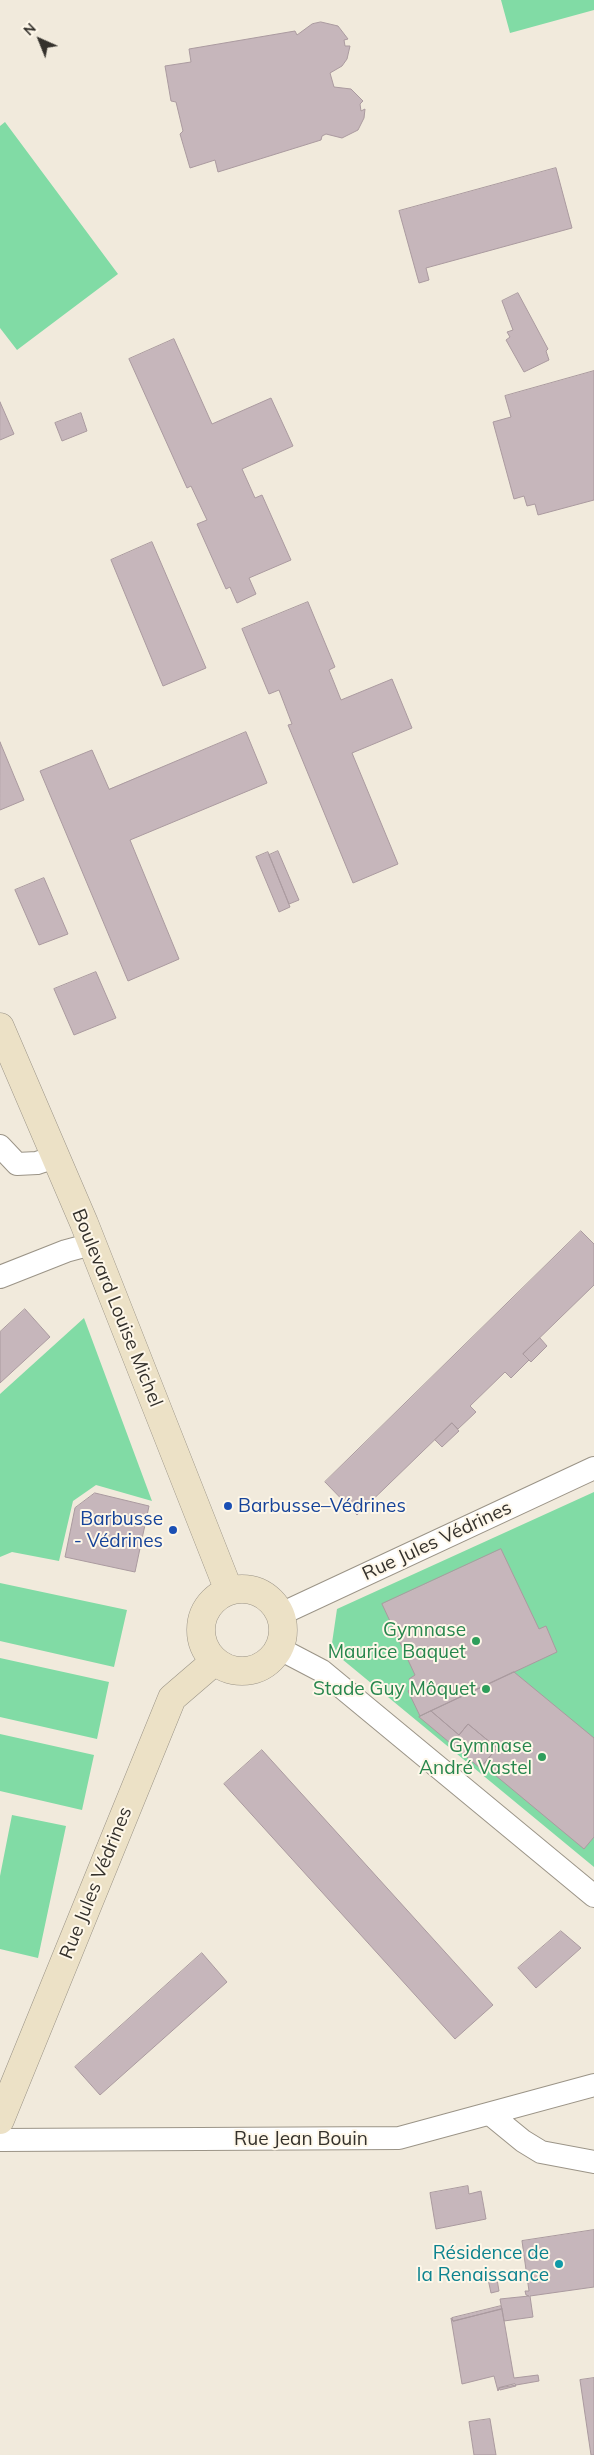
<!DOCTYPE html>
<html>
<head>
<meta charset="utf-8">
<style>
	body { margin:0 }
	#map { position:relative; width:594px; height:2455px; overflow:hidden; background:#f1eadc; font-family:Mulish,sans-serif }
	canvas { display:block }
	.north { position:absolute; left:15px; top:15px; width:50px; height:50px; -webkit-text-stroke:4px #fef7e9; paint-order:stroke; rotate:316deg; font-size:14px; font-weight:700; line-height:20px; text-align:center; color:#34312c }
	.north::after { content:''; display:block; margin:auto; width:18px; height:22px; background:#34312c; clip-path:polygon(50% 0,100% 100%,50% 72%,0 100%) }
</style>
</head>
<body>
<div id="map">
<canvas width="594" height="2455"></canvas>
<div class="north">N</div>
</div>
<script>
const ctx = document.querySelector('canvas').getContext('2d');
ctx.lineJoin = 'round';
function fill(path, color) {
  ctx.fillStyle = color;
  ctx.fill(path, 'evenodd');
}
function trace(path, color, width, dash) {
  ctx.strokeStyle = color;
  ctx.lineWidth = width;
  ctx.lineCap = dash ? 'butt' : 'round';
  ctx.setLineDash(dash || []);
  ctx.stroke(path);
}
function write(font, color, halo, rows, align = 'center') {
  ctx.font = font + ' Mulish,sans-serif';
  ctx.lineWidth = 4;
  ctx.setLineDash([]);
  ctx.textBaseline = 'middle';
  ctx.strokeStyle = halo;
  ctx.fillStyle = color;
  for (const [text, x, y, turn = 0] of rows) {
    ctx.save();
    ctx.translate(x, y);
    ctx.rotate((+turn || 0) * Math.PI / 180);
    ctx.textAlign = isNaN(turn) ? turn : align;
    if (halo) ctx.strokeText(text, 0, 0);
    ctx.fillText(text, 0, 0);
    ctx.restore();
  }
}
fill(new Path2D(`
	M501,0H594V10L510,33Z
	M5,122L118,274L17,350L0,328V126Z
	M84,1318L152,1501L96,1485L73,1501L59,1561L12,1552L0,1557V1394Z
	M594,1492V1867L331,1650L337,1609Z
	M0,1583L127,1610L114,1667L0,1641Z
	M0,1658L109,1682L97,1739L0,1717Z
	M0,1734L94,1755L82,1810L0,1791Z
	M12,1815L66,1826L38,1958L0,1949V1876Z`), '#81dba5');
const building = new Path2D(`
	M321,22L338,26L348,39L344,40L345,46H350L347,59L342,66L330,73L334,87L351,89L363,101L360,104L361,111L365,109L364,118L358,130L342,138L326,134L322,136L321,140L218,172L215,160L190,168L180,134L183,131L176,102L171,101L165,66L191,62L189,49L295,31L297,35L312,24Z
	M556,168L572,228L426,268L429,280L419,283L399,211Z
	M518,293L548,349L546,351L549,360L524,372L506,340L510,337L507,332L513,330L502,301Z
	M174,339L212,424L271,398L293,446L242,469L255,498L262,495L291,560L249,578L256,594L237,603L230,587L226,589L197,524L207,520L191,486L187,488L129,359Z
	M594,371V500L538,515L535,504L527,506L524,496L514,499L493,422L511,417L505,396Z
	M0,402L14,434L0,440Z
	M81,413L87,431L62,441L55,423Z
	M152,542L206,668L163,686L111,560Z
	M308,602L335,667L329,670L341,700L392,679L412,728L352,753L398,864L353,883L288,725L292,724L279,690L269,694L242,629Z
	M246,732L267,783L130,840L179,959L128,981L40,771L92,750L109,789Z
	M0,742L24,800L0,810Z
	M278,851L299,900L289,904L269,855Z
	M268,852L290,907L279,912L256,857Z
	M44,878L68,934L39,945L15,890Z
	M96,972L116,1018L74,1035L54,989Z
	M581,1231L594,1244V1285L523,1354L529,1360L511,1378L505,1372L470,1406L476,1412L458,1429L452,1423L357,1515L325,1482Z
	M25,1309L50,1337L0,1383V1332Z
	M540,1338L547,1346L531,1362L523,1354Z
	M452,1423L459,1431L442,1447L435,1440Z
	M95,1493L149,1506L135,1572L65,1557L75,1508Z
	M501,1549L539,1629L546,1626L557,1652L420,1716L408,1691L413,1688L409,1679L415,1675L382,1604Z
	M514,1672L594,1738V1837L584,1849L483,1765L497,1748L468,1724L459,1735L431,1711Z
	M431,1711L459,1735L468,1724L497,1748L480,1768L419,1717Z
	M262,1750L493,2005L455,2039L224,1784Z
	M561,1931L581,1948L536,1988L518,1968Z
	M202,1953L227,1982L100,2095L75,2067Z
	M468,2186L469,2194L481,2191L486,2219L436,2229L430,2193Z
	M594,2230V2287L530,2296L533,2317L504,2321L500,2299L529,2296L526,2295L525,2291H529L522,2241Z
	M496,2273L499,2291L491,2293L487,2274Z
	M501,2306L502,2309L453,2321L452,2318Z
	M502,2309L514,2378L538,2375L539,2381L499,2388L498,2391L494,2376L462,2384L451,2318L453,2321Z
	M594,2378V2455H591L580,2380Z
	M515,2384L516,2386L500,2390L499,2388Z
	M490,2419L496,2455H474L469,2422Z`);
fill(building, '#c6b6bb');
trace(building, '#aa9a9f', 1);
const street = new Path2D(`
	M0,1146L17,1164L37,1163L55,1157
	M0,1277L66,1251L92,1244
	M281,1614L594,1468
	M280,1649L322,1671L594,1896
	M490,2114L523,2141L541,2152L594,2162
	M0,2140L399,2138L594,2085`);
const secondary = new Path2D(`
	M0,1027L84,1223L229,1591
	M201 1630a41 41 0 1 1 82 0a41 41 0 1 1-82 0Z
	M0,2120L172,1698L215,1661`);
trace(street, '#9b9487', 24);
trace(secondary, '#9b9487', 29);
trace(street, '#fff', 22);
trace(secondary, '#ece1c6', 28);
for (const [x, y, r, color] of [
	[228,1506,5,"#1a4fb4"],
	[173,1530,5,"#1a4fb4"],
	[476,1641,5,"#2e9e5b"],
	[486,1689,5,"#2e9e5b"],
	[542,1757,5,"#2e9e5b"],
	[559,2264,5,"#0f9aa8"]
]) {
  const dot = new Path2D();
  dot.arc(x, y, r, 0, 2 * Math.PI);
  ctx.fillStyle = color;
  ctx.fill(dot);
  trace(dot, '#fef7e9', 2);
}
write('19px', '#34312c', '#fef7e9', [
	["Boulevard Louise Michel",117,1308,68],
	["Rue Jules Védrines",437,1541,-25],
	["Rue Jules Védrines",96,1883,-68],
	["Rue Jean Bouin",301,2139]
]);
write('19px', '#164399', '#fef7e9', [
	["Barbusse–Védrines",238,1506],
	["Barbusse",163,1519,"right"],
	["- Védrines",163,1541,"right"]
], 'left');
write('19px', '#27864d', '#fef7e9', [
	["Gymnase",466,1630],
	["Maurice Baquet",466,1652],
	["Stade Guy Môquet",476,1689],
	["Gymnase",532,1746],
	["André Vastel",532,1768]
], 'right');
write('19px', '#0d838f', '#fef7e9', [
	["Résidence de",549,2253],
	["la Renaissance",549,2275]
], 'right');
</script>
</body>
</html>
